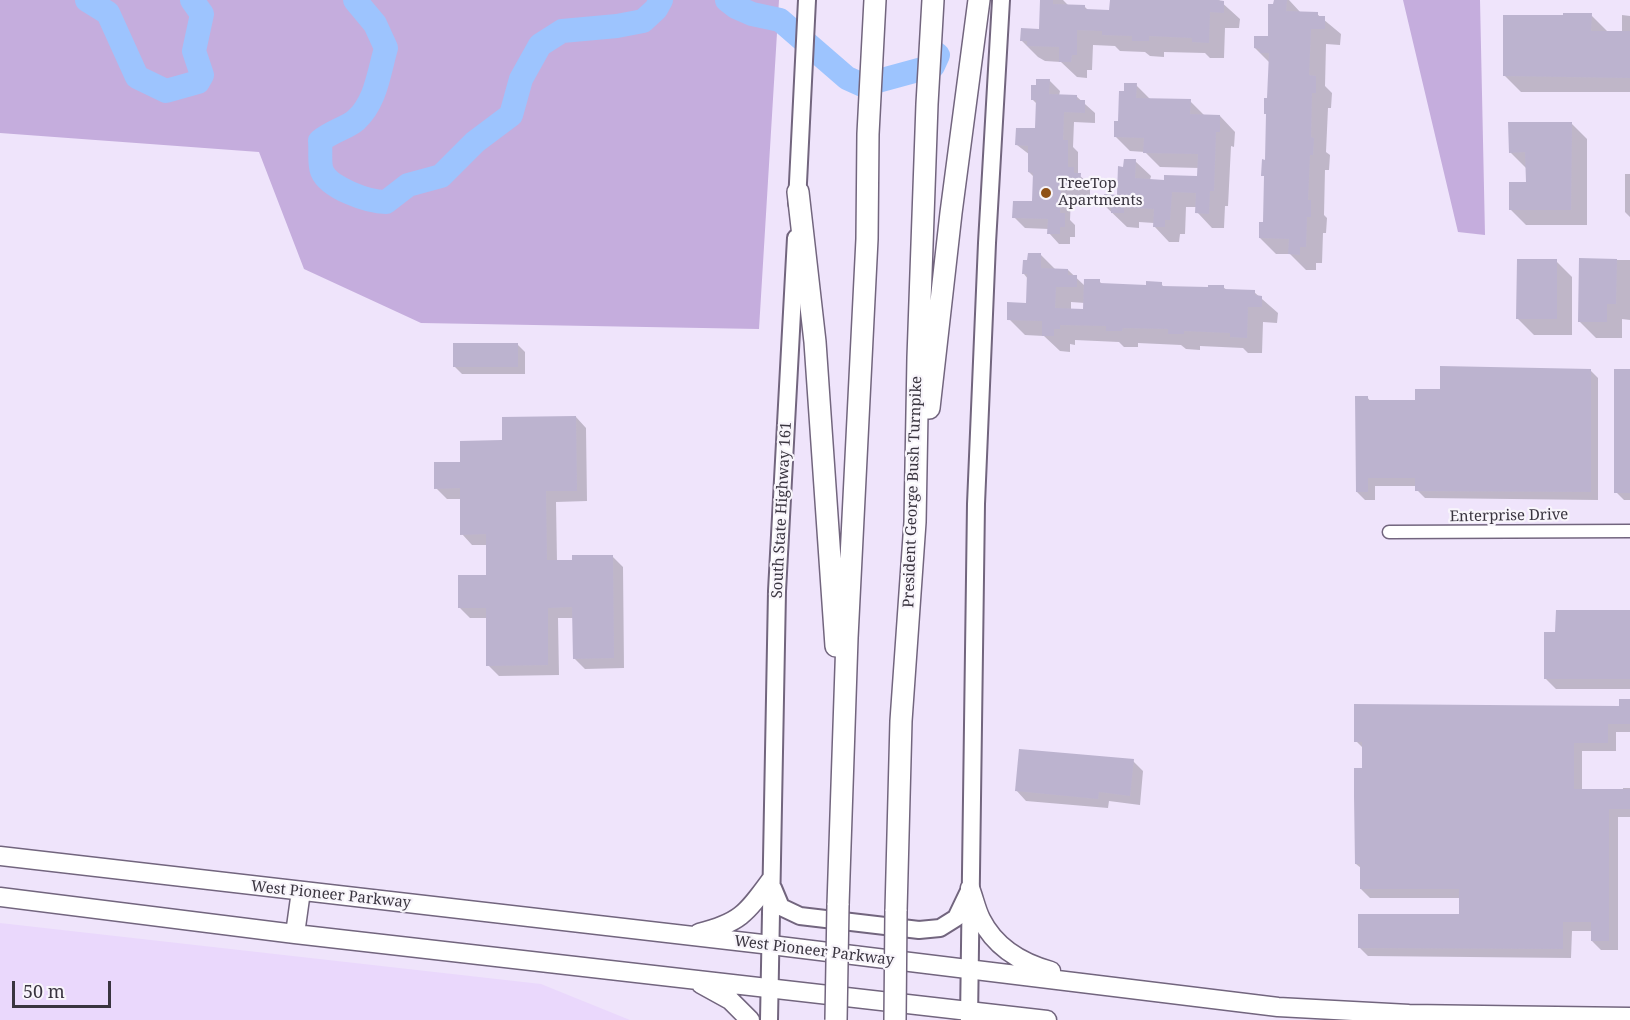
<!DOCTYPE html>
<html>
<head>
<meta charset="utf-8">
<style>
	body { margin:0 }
	#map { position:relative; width:1630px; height:1020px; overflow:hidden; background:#efe4fb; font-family:"Noto Serif",serif }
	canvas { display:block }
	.scale { position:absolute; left:12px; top:981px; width:99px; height:27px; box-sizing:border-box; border:3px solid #39343f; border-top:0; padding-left:8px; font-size:18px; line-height:21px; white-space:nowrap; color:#39343f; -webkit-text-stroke:4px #f8f5fb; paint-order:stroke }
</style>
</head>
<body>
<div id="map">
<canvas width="1630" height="1020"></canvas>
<div class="scale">50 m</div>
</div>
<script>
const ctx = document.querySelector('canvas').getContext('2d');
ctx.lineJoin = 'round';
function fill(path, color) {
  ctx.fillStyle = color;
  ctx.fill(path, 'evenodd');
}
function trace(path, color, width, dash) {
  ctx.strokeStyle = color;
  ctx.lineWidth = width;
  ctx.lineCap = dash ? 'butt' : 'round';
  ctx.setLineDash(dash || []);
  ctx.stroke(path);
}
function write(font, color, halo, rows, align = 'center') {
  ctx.font = font + ' "Noto Serif",serif';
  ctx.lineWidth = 4.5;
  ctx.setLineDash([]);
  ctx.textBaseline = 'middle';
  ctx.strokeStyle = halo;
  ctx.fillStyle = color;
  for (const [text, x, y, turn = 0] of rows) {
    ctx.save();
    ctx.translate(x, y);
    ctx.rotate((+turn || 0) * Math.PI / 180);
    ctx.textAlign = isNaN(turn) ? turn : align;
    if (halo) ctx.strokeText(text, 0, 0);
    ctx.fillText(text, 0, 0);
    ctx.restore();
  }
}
fill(new Path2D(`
	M0,923L541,984L630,1020H0Z`), '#ead8fc');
fill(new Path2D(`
	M0,0H779L759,329L421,323L304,269L259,152L0,133Z
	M1403,0H1480L1485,235L1458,232Z`), '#c5addd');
fill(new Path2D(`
	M1042,0H1063L1069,6H1084L1089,11H1111V0H1219L1240,19L1239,28H1225L1224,58H1210L1205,53L1164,52V57L1150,56L1145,52L1120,51L1115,46L1093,45L1092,70H1087V78L1077,77L1061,62L1045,61L1038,57L1022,41L1041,30Z
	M1275,0H1289L1301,13L1317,14L1341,34L1340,45L1326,44L1325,86L1332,93L1331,108H1328L1326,152L1330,155L1329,170H1325L1324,215L1327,218L1326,233H1323L1322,263H1316V270H1306L1290,254H1276L1260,238L1264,224L1265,177L1263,175L1267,161L1270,63L1255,48L1269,38Z
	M1591,15L1607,31L1622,33V15L1630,16V92H1521L1505,76Z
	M1049,80L1060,91L1059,96H1076L1095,113V123L1074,122L1073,147L1078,152V174L1090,185V196L1071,195L1070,220L1075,225V237H1070V244H1059L1049,233V229L1025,228L1014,217L1033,203L1034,177L1029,172L1030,155L1017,145L1036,130L1037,104L1032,99Z
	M1136,85L1151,100L1190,101L1205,116H1220L1235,132L1234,147L1231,146L1228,206H1225L1224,228H1212L1197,212V207H1186L1185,234H1180L1179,242H1169L1154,226V223L1139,222V228L1127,227L1105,206L1118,196L1125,168L1135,161L1151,176L1150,180L1165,181L1198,177L1199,168L1160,167L1145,152L1130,151L1115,136L1125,93Z
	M1571,123L1587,139V225H1526L1510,209L1528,183L1527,169L1510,152Z
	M1625,174H1630V217L1625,212Z
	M1041,255L1056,270H1068L1085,286L1099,281L1103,285L1147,286L1161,284L1165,288L1209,289L1223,287L1228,291L1254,292L1278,313L1277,323L1263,322L1262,353H1248L1243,348L1200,346V350L1186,349L1181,345L1138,343V347H1124L1119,342L1075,340V345L1070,344V352L1060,351L1044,336L1025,335L1009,319L1028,304V279L1024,274ZM1071,302L1085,303L1084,311L1071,310Z
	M1580,260H1630V320L1622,319V338H1596L1580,322Z
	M1556,261L1572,277V335H1534L1518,319Z
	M517,344L525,352V374H462L454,366Z
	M1590,370L1598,378V500L1425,498L1417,490V486H1375V500H1365L1357,492L1367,397L1371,402H1417L1442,390Z
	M1630,371V500H1624L1616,492Z
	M576,417L586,428L587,501L556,502L557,562L612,556L623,567L624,668L585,669L574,658V618H558L559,675L499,676L488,665L487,618H470L460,608L488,576L487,545H472L462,534L461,499H447L436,488L461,464L504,441Z
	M1630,612V689H1556L1545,678L1557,633Z
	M1630,701V732H1616V751H1582V790H1623V788H1630V817H1618V950H1601L1592,941V931H1572L1571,958L1368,956L1359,947L1460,916L1461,898H1370L1361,889V868L1356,864L1364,749L1356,741L1621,708Z
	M1133,761L1143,771L1140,805L1109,801L1108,808L1026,801L1016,790Z`), '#0003');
trace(new Path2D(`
	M87,0L108,13L137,77L166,91L198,82L202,75L194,51L202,14L192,0
	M355,0L375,24L386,48C379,72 376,102 356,120C347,128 332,131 320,141C321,150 319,164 322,171C329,188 368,202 386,202L408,185L441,176L475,142L511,115L521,79L540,45L562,31L617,26L643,21L656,9L661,0
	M727,0L736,7L752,14L780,20L847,78L867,87L878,81L933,66L938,55L934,52`), '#9dc4fe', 24);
fill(new Path2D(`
	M1040,0H1053V4L1085,5V9L1109,10L1110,0H1217L1224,1V13L1210,12L1209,43L1192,42V38L1149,36V41H1132V36L1102,35V31L1077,30V55H1072L1071,62H1059V47L1027,46V41H1020L1021,28L1039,29Z
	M1274,0H1287L1286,11L1318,12V16H1325V29H1311L1309,75L1316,76V93H1312L1311,137L1314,138L1313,155H1310L1308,200H1311V217H1307L1306,247H1300V255L1288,254L1289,239L1259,238V222H1263L1264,176H1261L1262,159L1265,160L1266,114H1264V98H1267L1269,53H1260V49L1254,48V36H1268V4H1273Z
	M1563,13H1592L1591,31H1630V78L1503,76V15H1563Z
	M1036,79H1050L1049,94L1077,95V100H1085V113L1064,112L1063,140H1068V167H1074V173H1081L1080,186L1061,185L1060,213H1065V227H1060V234H1047L1048,219L1012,218L1013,201H1032L1033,173L1028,172V146L1015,145L1016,128H1035L1036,100H1031V85H1036Z
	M1124,83H1137L1136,98L1191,99L1190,114L1220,115V132H1216L1214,191H1210L1209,214L1195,213L1196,193L1172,192L1170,220H1165V227H1153L1154,209L1124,207V213H1111V207L1104,206V194L1117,195L1118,166L1123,167L1124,159H1136L1135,178L1164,180V175L1197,176L1198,154L1143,153L1144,138L1114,137V121H1118L1119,91H1124Z
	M1508,122H1572L1571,210H1509V182H1526L1525,152L1509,153Z
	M1028,253H1041V268L1068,269V275H1077V287H1056L1055,308L1083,309L1084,279H1100V283L1146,285V281L1162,282V286L1208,287V285H1224V289L1255,290V295L1262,296V307H1248L1247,338L1230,337V333L1184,331V334H1168V329L1123,328L1122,331H1106V326L1060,325V329H1054V336H1042V321L1007,320V302L1026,303L1027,274H1022L1023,260H1027Z
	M1579,258L1617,259L1616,304H1607V322H1578Z
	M1517,259H1557V319H1516Z
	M453,343H518V367H453Z
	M1440,366L1591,369V492L1415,491V478H1368V492H1356L1355,396H1368V400H1415V389H1440Z
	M1614,369H1630V493H1614Z
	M576,416L577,491H546L547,560H572V555H613L614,658L573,659L572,607L548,608V665L486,666V608H458V575H486V534L460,535V488L434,489V462H460V441L502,440V417Z
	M1556,610H1630V679H1544V632H1555Z
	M1619,699H1630V724H1608V743H1574V789H1630V809H1609V941H1591V922H1563V949L1358,948V914H1459V889H1360V864H1355L1354,796V768H1362V742H1354V704L1619,706Z
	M1019,749L1134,759L1130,796L1099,792L1098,799L1015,791Z`), '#bcb3cf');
const street = new Path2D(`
	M1389,532L1630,531`);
const secondary = new Path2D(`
	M797,203L807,0
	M773,888L781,907L800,916L919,930L940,928L956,918L968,893
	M769,1020L777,591L796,238
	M969,1020L976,504L987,243L1001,0`);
const primary = new Path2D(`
	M0,856L771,945L1278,1007L1409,1014L1630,1017
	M970,888C974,898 976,909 981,919C995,947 1022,963 1051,971
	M0,897L295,934L1047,1020
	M699,933C739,923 746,914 770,881
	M295,934L301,891
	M701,984L730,1000L750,1020`);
const highway = new Path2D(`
	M798,192L815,342L836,646
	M929,408L951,213L979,0
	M838,905L847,638L867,239L868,134L875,0
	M896,911L901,721L915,522L918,358L927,104L933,0`);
trace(street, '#72657e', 15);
trace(secondary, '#72657e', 20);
trace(primary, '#72657e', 21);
trace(highway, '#72657e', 24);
trace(street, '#fff', 12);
trace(secondary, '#fff', 16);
trace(primary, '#fff', 18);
trace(highway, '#fff', 21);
const highwayBridge = new Path2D(`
	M836,1020L838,905
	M895,1020L896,911`);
trace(highwayBridge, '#72657e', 24, []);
trace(highwayBridge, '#fff', 21);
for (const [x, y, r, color] of [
	[1046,193,6,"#8f5116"]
]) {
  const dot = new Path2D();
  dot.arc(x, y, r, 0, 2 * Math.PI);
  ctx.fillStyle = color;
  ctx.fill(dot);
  trace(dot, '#f8f5fb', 2);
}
write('15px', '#39343f', '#f8f5fb', [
	["TreeTop",1058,184],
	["Apartments",1058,201]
], 'left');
write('15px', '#39343f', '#f8f5fb', [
	["President George Bush Turnpike",913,492,-88],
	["South State Highway 161",782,510,-87],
	["Enterprise Drive",1509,516,-1],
	["West Pioneer Parkway",331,895,6],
	["West Pioneer Parkway",814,951,7]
]);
</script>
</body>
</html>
